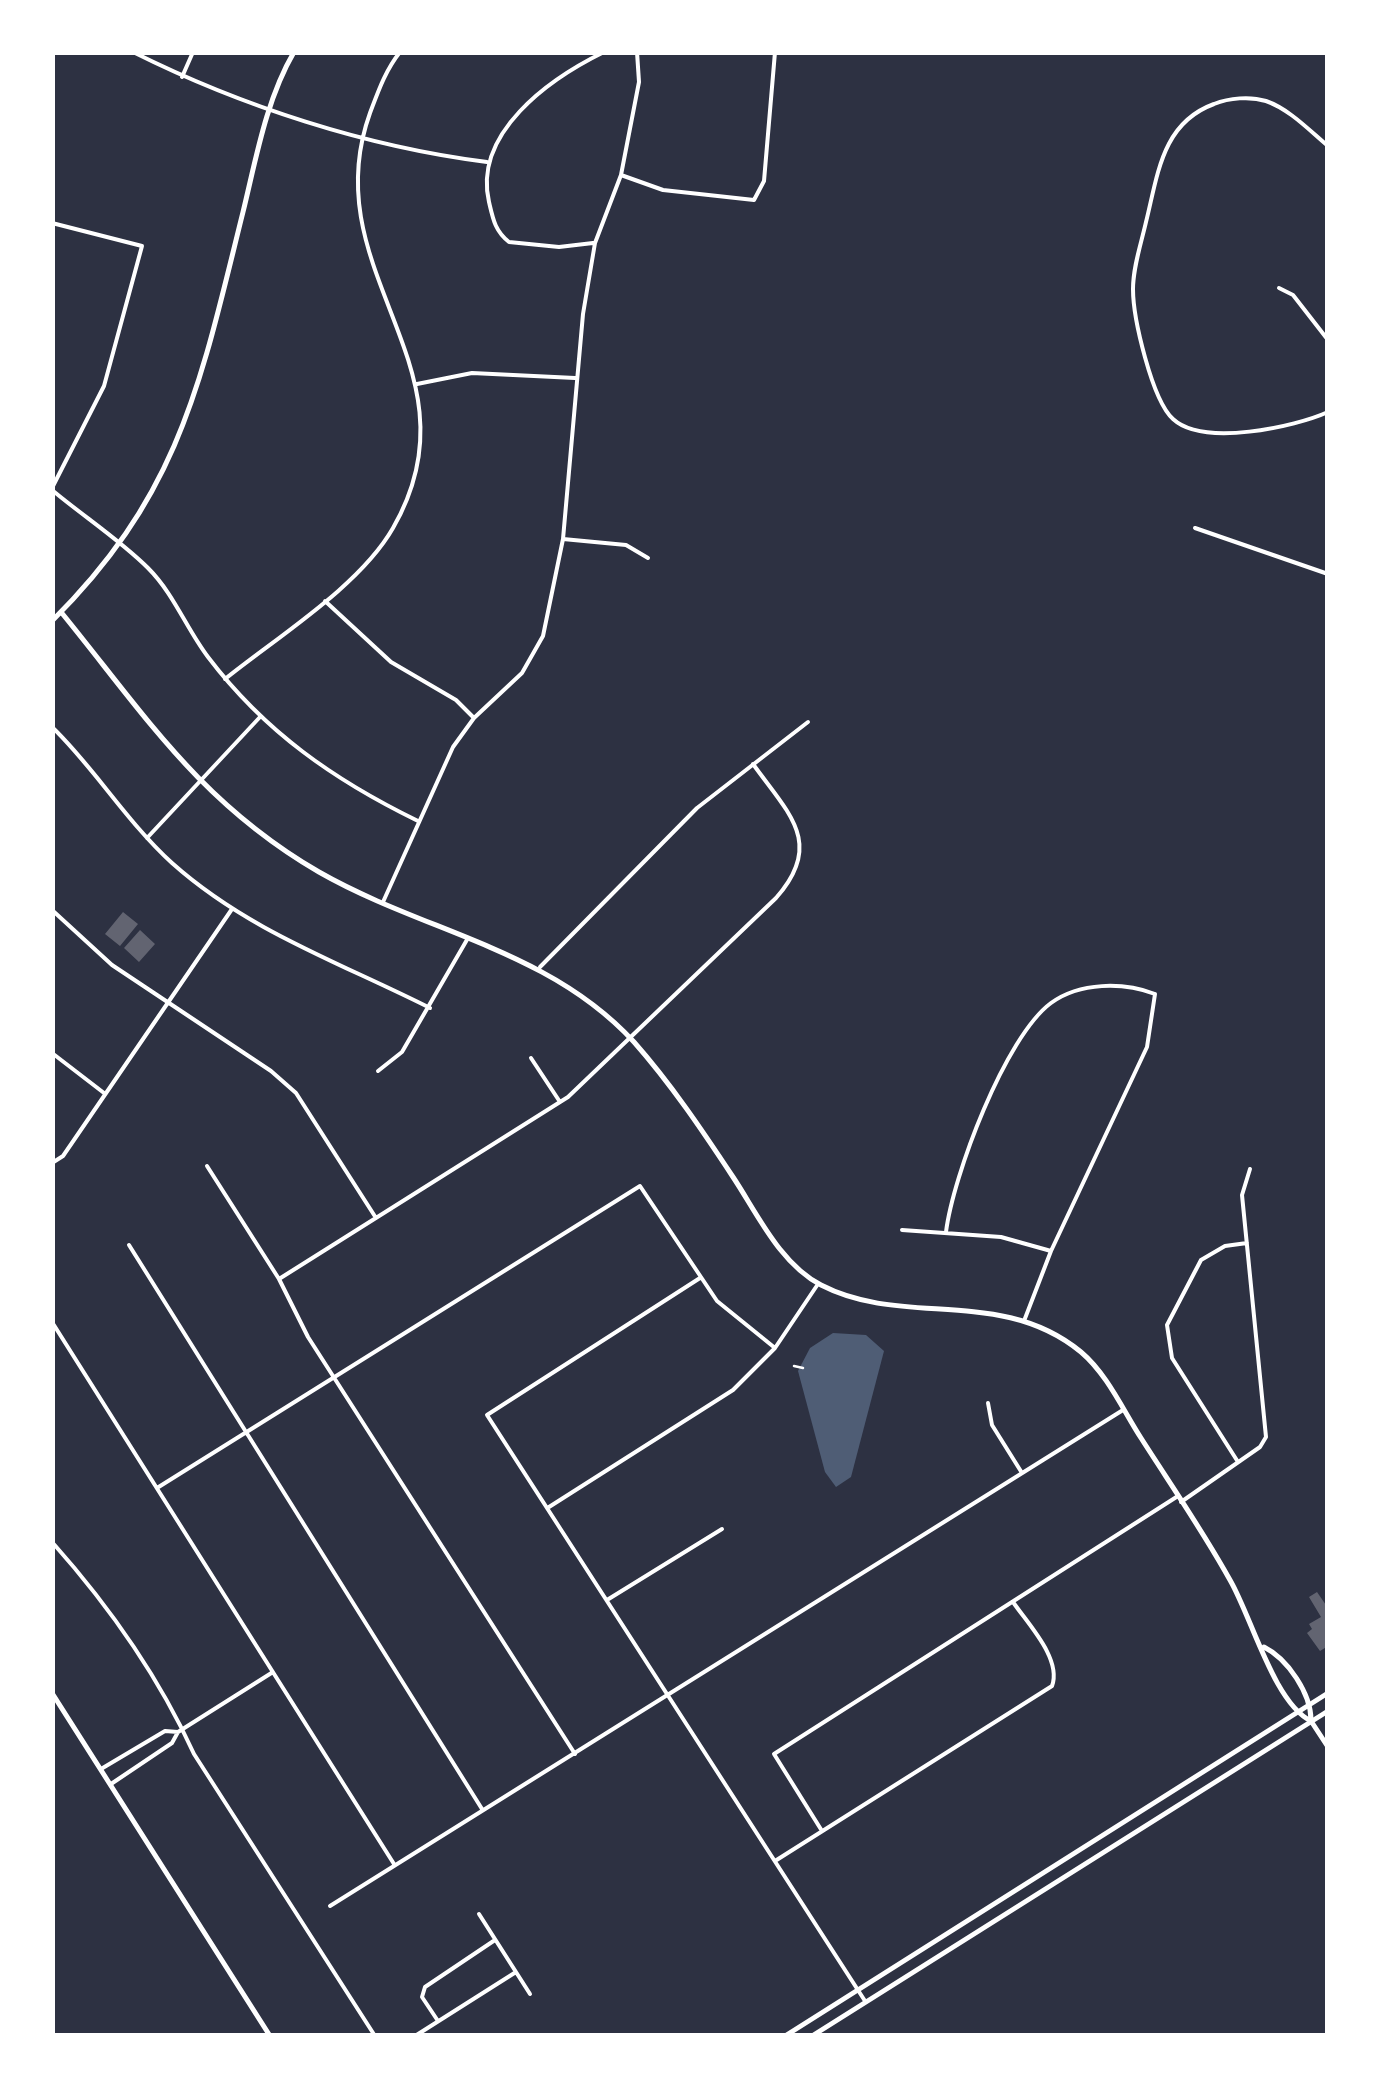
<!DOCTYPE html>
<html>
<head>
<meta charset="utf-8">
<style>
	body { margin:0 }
	#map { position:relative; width:1380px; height:2088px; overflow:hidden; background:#2d3142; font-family:Overpass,sans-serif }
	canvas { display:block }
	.frame { position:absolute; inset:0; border:55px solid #fff; pointer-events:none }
</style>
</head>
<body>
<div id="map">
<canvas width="1380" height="2088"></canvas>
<div class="frame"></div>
</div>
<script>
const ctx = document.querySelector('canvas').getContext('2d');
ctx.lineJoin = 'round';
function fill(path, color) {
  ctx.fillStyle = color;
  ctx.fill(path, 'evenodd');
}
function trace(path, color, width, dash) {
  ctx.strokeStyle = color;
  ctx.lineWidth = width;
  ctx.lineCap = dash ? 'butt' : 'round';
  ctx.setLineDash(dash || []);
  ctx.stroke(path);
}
fill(new Path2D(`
	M833,1333L866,1335L884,1351L851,1477L836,1487L825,1472L798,1371L810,1348Z`), '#4f5d75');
fill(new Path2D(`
	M123,912L138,924L120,946L105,934Z
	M140,930L155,944L139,962L124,948Z
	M1317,1592L1328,1608V1646L1320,1651L1307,1633L1312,1629L1309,1624L1321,1617L1309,1597Z`), '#626471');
trace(new Path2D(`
	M794,1366L803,1368`), '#fff', 2.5);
trace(new Path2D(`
	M133,52C241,106 367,147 487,162
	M182,77L193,52
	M1328,146C1309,130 1289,109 1266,101C1250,96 1229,98 1214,104C1162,123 1158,174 1146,222C1141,244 1133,267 1133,289C1133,318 1152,400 1173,419C1203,447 1295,427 1328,412
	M621,175L663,190L754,200L764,181L775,52
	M52,223L142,246L104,386L52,488
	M593,243L559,247L509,242C495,231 493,219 489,202C473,133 549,79 604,52
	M1279,288L1293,295L1328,340
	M417,384L472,373L575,378
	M52,490C83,516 120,540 148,568C174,594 186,628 208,657C265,732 334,780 418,821
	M1195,528L1328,574
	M563,539L626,545L648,558
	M325,601L391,662L456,700L474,718
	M225,679C277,637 360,586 393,528C485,368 312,274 370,113C378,92 385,71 400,52
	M52,727C93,766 126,821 172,863C248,931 341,963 430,1008
	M147,838L260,717
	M383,902L453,747L474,718L522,673L543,636L563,539L583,314L595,243L621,175L639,82L637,52
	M52,910L112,965L271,1071L296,1093L376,1218
	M540,967L697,808L808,722
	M52,1053L104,1093
	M531,1058L560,1102
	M378,1071L402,1052L468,938
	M52,1163L63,1156L232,909
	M207,1166L279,1279L308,1337L575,1754
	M902,1230L1001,1237L1051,1251
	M946,1232C953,1176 1005,1037 1051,1003C1080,982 1123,982 1155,994
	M129,1245L482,1809
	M700,1278L487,1415L865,2001
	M279,1279L568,1097L776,898C825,843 788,813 753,764
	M1024,1321L1051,1251L1147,1047L1155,994
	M52,1322L394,1864
	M988,1403L992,1425L1022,1473
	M1238,1462L1172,1358L1167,1325L1201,1260L1225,1246L1247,1243
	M157,1488L640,1186L717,1301L775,1348
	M1181,1502L1260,1447L1266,1437L1242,1195L1250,1169
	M549,1507L733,1390L775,1348L818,1284
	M52,1542C110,1607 158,1675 194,1754L375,2036
	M607,1600L722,1529
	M101,1769L165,1731L178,1732
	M111,1784L172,1743L178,1732L273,1672
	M822,1831L774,1754L1178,1496
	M775,1861L1052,1686C1062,1659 1028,1624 1013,1602
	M330,1906L1123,1410
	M479,1914L530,1994
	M438,2021L422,1997L425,1987L495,1940
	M415,2036L516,1972`), '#fff', 4);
trace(new Path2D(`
	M61,612C145,715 200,803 319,872C424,932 549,949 634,1042C671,1084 702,1130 733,1177C757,1213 780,1264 821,1285C904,1328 1001,1286 1081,1352C1107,1374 1123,1410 1141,1438C1171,1485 1203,1531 1230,1580C1252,1618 1274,1703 1311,1721
	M52,621C181,493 201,380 243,212C256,159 266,100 294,52
	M1264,1647C1288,1659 1311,1694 1311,1720
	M52,1693L270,2036
	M1311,1721L1328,1747`), '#fff', 5);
trace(new Path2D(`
	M785,2036L1328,1693
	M812,2036L1328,1711`), '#fff', 5);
</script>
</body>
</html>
